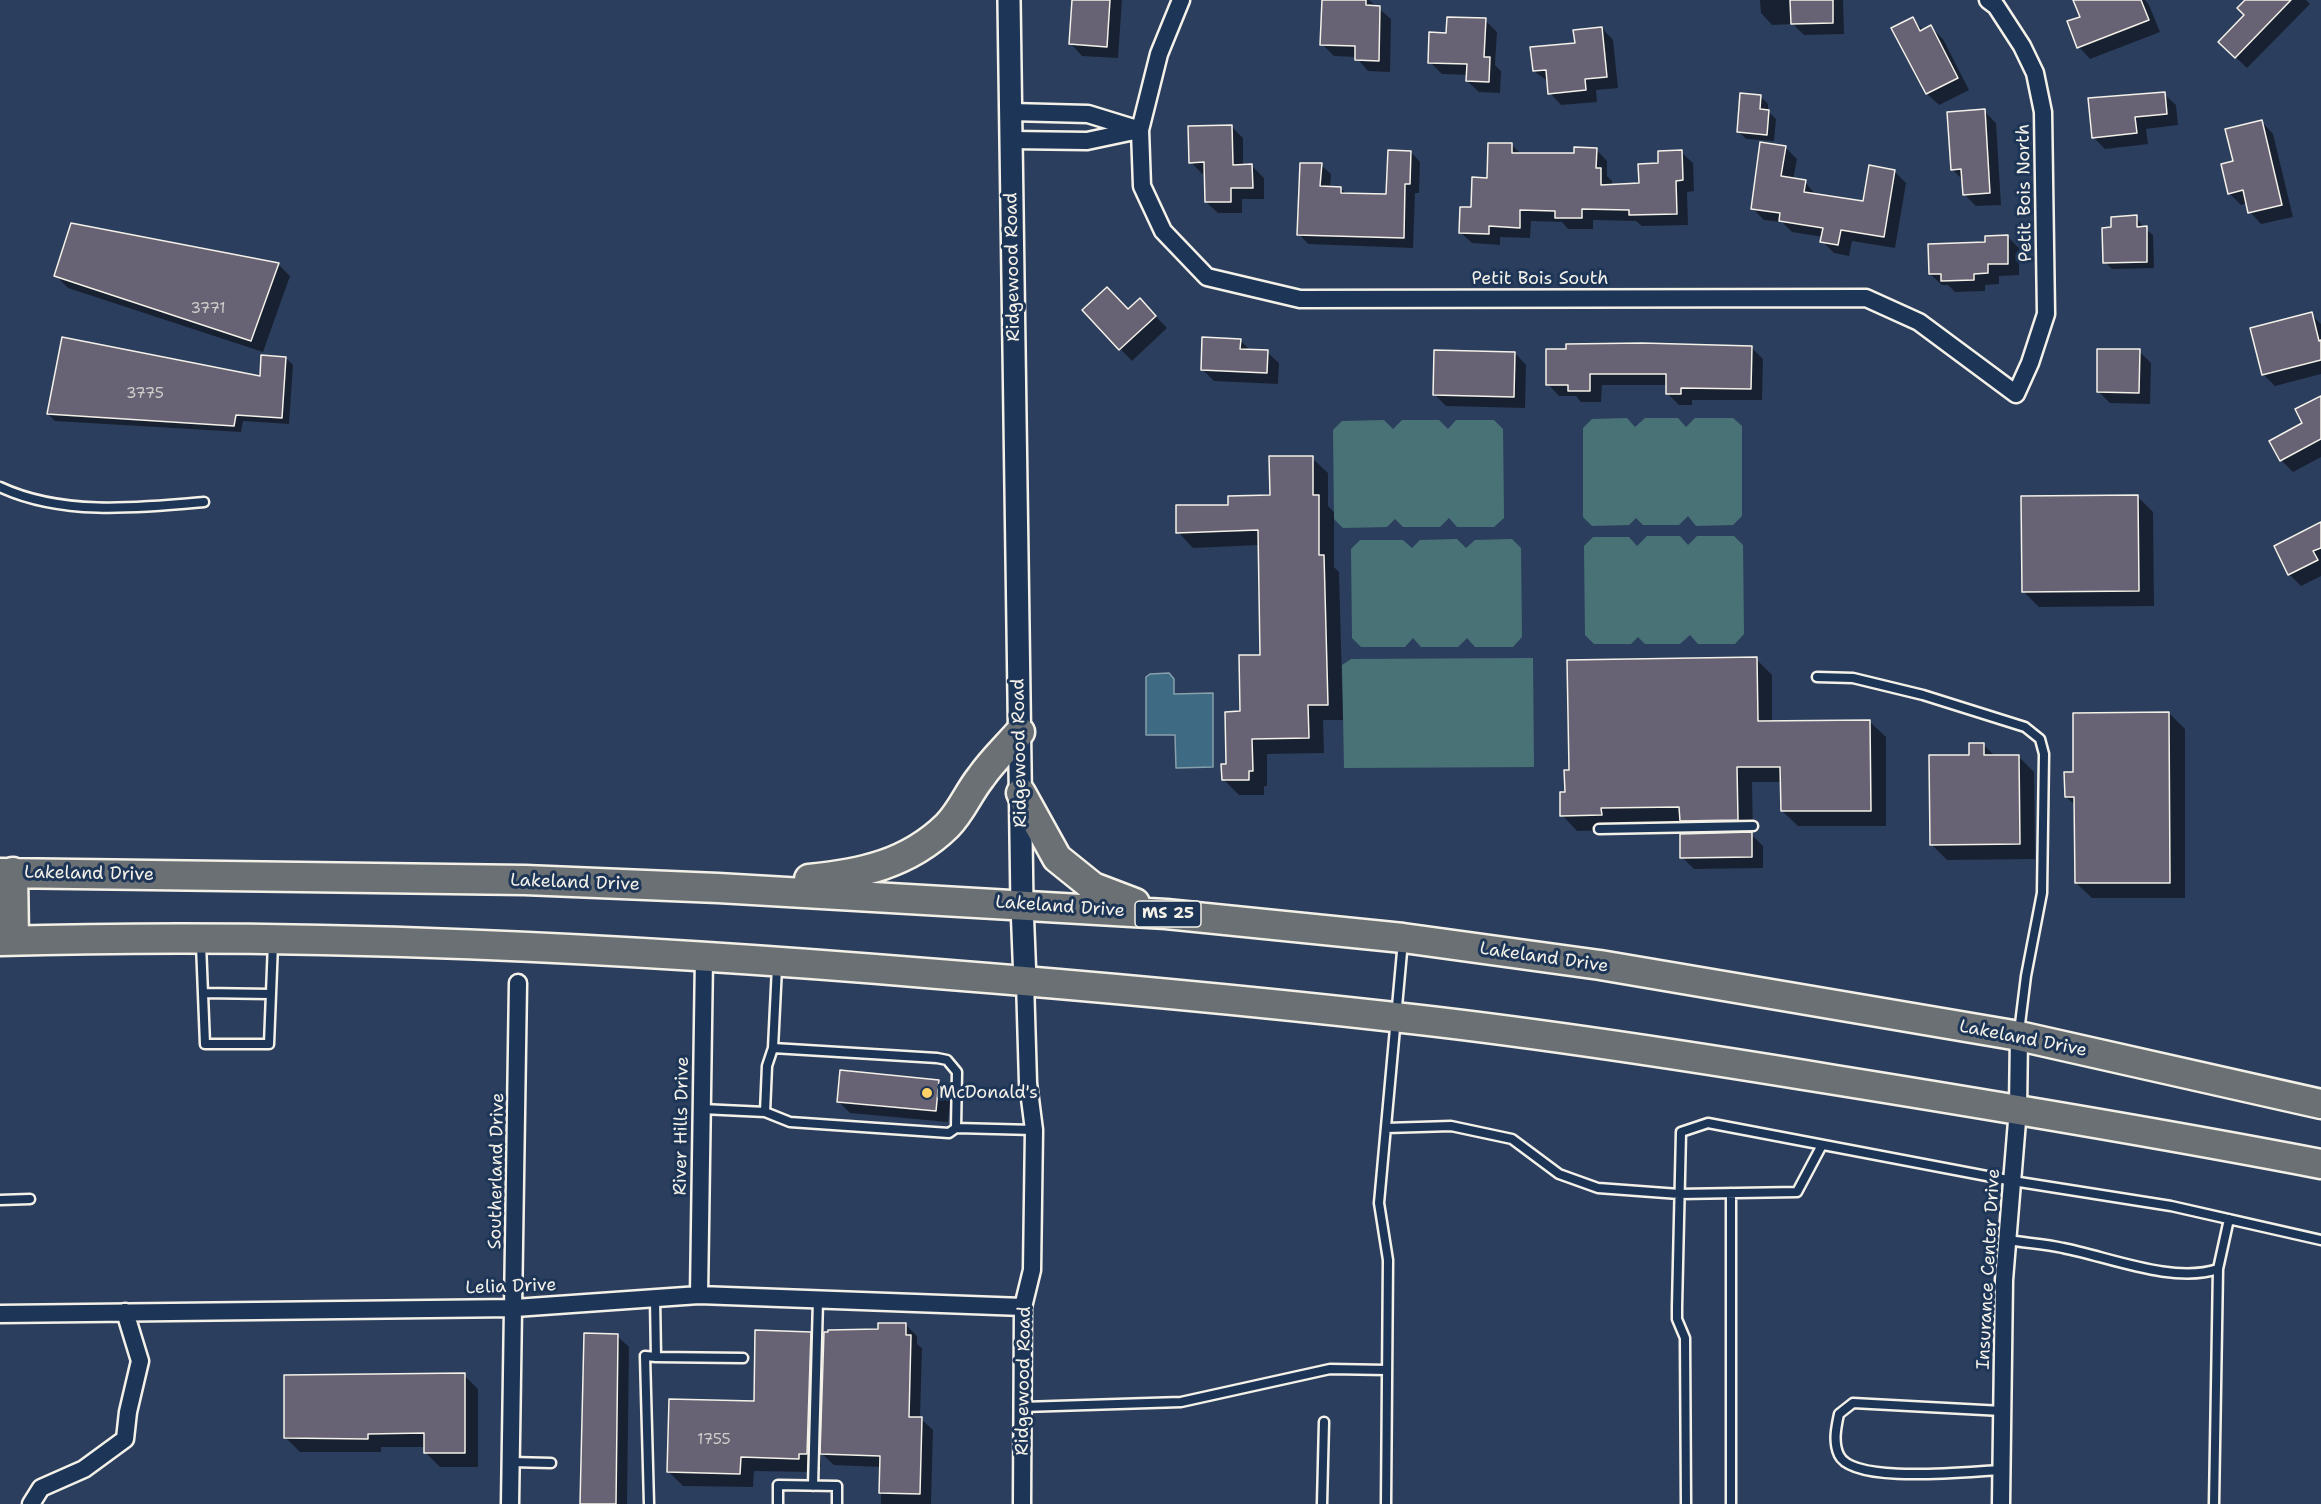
<!DOCTYPE html>
<html>
<head>
<meta charset="utf-8">
<style>
	body { margin:0 }
	canvas { display:block; background:#2c3e5d }
</style>
</head>
<body>
<canvas width="2321" height="1504"></canvas>
<script>
const ctx = document.querySelector('canvas').getContext('2d');
ctx.lineJoin = 'round';
function fill(path, color) {
  ctx.fillStyle = color;
  ctx.fill(path, 'evenodd');
}
function trace(path, color, width, dash) {
  ctx.strokeStyle = color;
  ctx.lineWidth = width;
  ctx.lineCap = dash ? 'butt' : 'round';
  ctx.setLineDash(dash || []);
  ctx.stroke(path);
}
function write(font, color, halo, rows, align = 'center') {
  ctx.font = font + ' "Shantell Sans",sans-serif';
  ctx.lineWidth = 6;
  ctx.setLineDash([]);
  ctx.textBaseline = 'middle';
  ctx.strokeStyle = halo;
  ctx.fillStyle = color;
  for (const [text, x, y, turn = 0] of rows) {
    ctx.save();
    ctx.translate(x, y);
    ctx.rotate((+turn || 0) * Math.PI / 180);
    ctx.textAlign = isNaN(turn) ? turn : align;
    if (halo) ctx.strokeText(text, 0, 0);
    ctx.fillText(text, 0, 0);
    ctx.restore();
  }
}
fill(new Path2D(`
	M1627,418L1635,427L1645,418H1678L1686,427L1695,418H1733L1742,426V516L1733,525L1696,526L1688,516L1679,525H1643L1636,518L1629,525L1592,526L1583,517V428L1592,419Z
	M1384,420L1393,429L1402,420H1439L1448,429L1456,420H1494L1503,429L1504,518L1494,527H1457L1449,518L1440,527H1403L1395,519L1387,527L1343,528L1334,519L1333,430L1342,421Z
	M1647,536H1680L1688,545L1697,536H1734L1743,545L1744,634L1735,644H1698L1690,635L1680,644H1645L1638,637L1631,644H1594L1585,635L1584,546L1593,537H1629L1637,546Z
	M1457,539L1466,548L1475,540L1512,539L1521,548L1522,637L1513,647H1475L1467,638L1458,647H1421L1413,638L1405,647H1361L1352,638L1351,549L1360,540H1403L1412,548L1420,540Z
	M1533,658L1534,767L1344,768L1342,665L1351,659Z`), '#497276');
const water = new Path2D(`
	M1169,673L1174,679V694L1213,693V767L1176,768L1175,735H1146V677L1150,674Z`);
fill(water, '#3e6a83');
trace(water, '#87a0ab', 1.5);
fill(new Path2D(`
	M1073,0H1122L1118,58L1082,56L1071,44Z
	M1323,0H1369L1391,19L1390,72L1368,71L1356,57L1334,56L1322,44Z
	M1760,0H1843L1844,34L1804,35L1793,24L1772,25L1761,13Z
	M2075,0H2145L2149,5L2160,32L2090,59L2079,47L2081,17Z
	M2247,0H2306L2310,4L2247,68L2220,42L2246,15Z
	M1912,19L1924,31L1931,27L1943,39L1969,90L1939,105L1927,94L1893,29Z
	M1485,20L1497,32L1495,65L1501,71L1500,93L1479,92L1467,81L1468,75L1442,74L1430,62L1447,34Z
	M1602,28L1613,40L1618,88L1596,90L1597,102L1561,105L1550,93L1549,82L1534,71Z
	M2164,94L2176,105L2178,125L2146,129L2148,144L2105,149L2093,137Z
	M1761,97L1768,104V111L1776,119L1774,141L1746,139L1738,131Z
	M1984,111L1996,123L2001,205L1976,206L1964,194L1963,180L1952,169Z
	M2262,122L2273,134L2293,217L2261,224L2250,212L2247,203L2241,205L2229,193L2234,162Z
	M1231,126L1243,138V166H1252L1264,178V199H1242V213H1218L1206,202V173L1202,174L1191,162Z
	M1512,145L1521,154H1575L1596,149L1607,161V176L1612,181V186L1641,184L1660,165L1681,152L1693,163L1694,191L1687,192L1688,225L1642,226L1636,221L1593,220V229H1568L1562,222L1531,221L1530,238L1500,237V245L1472,243L1460,232L1489,179Z
	M1785,147L1797,159L1793,180L1805,182L1816,195L1864,203L1894,171L1906,183L1895,248L1852,241L1849,256L1834,253L1822,241L1823,237L1792,232L1782,222L1764,220L1752,208Z
	M1411,152L1420,162L1419,193H1415L1413,248L1308,244L1299,234L1321,165L1331,174L1330,188H1341L1347,195L1387,196Z
	M2136,217L2144,228L2153,235L2154,268L2112,269L2105,262L2112,229Z
	M2007,236L2019,248V275L1999,276V284L1985,285V291L1955,292L1948,285H1942L1930,274L1987,244Z
	M278,264L290,276L263,352L68,288L56,276Z
	M1140,300L1167,328L1132,361L1084,311H1128Z
	M2311,314L2321,324V374L2275,386L2263,374Z
	M1240,340L1251,351L1267,352L1279,363L1278,384L1214,381L1202,369Z
	M1751,347L1763,359L1762,400H1692V405H1679L1667,393V385H1602L1601,402H1581L1576,396H1559L1548,384V350Z
	M2139,351L2151,363L2150,404L2110,403L2098,391Z
	M1515,353L1526,365L1525,408L1446,406L1434,394Z
	M286,358L293,365L289,424L243,421L241,432L55,421L48,414L262,378Z
	M2321,397V457L2293,472L2281,460Z
	M1312,458L1328,473V506L1334,512V567L1339,572L1343,720H1323L1324,753L1267,754V786H1264V795H1239L1223,779L1241,713L1262,656L1260,545L1193,548L1178,532L1229,506L1271,497Z
	M2137,496L2153,512L2154,606L2039,607L2024,592Z
	M2321,524V576L2301,586L2289,574Z
	M1756,659L1772,675V722H1870L1886,737V826H1798L1782,811V782H1752L1753,836L1763,846V868L1694,869L1682,857L1696,835L1683,823H1616L1617,830L1577,831L1562,815L1570,771Z
	M2169,713L2185,729V898H2092L2076,883V806L2066,797L2074,774Z
	M1983,744L1995,756H2018L2034,772L2035,859L1947,860L1931,844L1970,756Z
	M939,1081L951,1093L948,1122L850,1113L838,1101Z
	M906,1325L917,1336V1344L922,1348L920,1418L933,1430L931,1504H881V1467L834,1465L821,1453V1467H812V1472L754,1471L753,1487L683,1486L669,1472L756,1402L810,1333L825,1348Z
	M617,1336L629,1347L627,1504H581Z
	M464,1375L478,1389V1467H440L426,1453V1447H381V1452H300L286,1438Z`), '#0007');
const building = new Path2D(`
	M1072,0H1110L1107,47L1069,44Z
	M1322,0H1366V5L1380,6L1379,61L1355,60V46L1320,45Z
	M1790,0H1833V23L1791,24Z
	M2073,0H2141L2149,20L2077,48L2067,21L2080,17Z
	M2245,0H2291L2235,58L2218,42L2244,15L2237,8Z
	M1447,17L1486,18L1484,57H1490L1489,82L1466,81L1467,64L1428,63L1429,32L1446,33Z
	M1913,17L1920,31L1931,25L1958,78L1926,94L1891,28Z
	M1602,27L1607,77L1585,79L1586,90L1548,94L1546,70L1533,71L1530,47L1575,43L1573,30Z
	M2165,92L2167,114L2135,117L2137,133L2092,138L2088,98Z
	M1740,93L1761,95L1760,109L1769,110L1767,135L1737,132Z
	M1985,109L1990,193L1963,195L1961,169L1951,170L1947,112Z
	M2262,120L2282,205L2248,213L2243,190L2228,194L2221,164L2233,161L2225,129Z
	M1232,125L1233,165L1252,164L1253,188H1231V202H1205L1204,162L1189,163L1188,126Z
	M1760,142L1786,146L1781,176L1806,180L1804,192L1863,201L1869,165L1895,170L1884,237L1841,230L1838,245L1820,242L1823,228L1779,221L1780,213L1751,209Z
	M1488,143H1512V153H1574V147L1597,148L1596,168H1601V185L1639,183L1638,164L1658,163V151L1682,150L1683,180L1676,181L1677,214L1629,215V210L1582,209V218H1555V211L1520,210V228L1489,226V234L1459,233L1460,207H1471L1472,177L1487,178Z
	M1388,150L1411,151L1410,184H1405L1404,238L1297,235L1300,163H1322L1320,186L1341,187V193L1386,194Z
	M2137,215V227L2147,226V262L2103,263L2102,228L2111,227V217Z
	M71,223L279,263L251,341L54,276Z
	M2008,235V264H1988V273L1974,274V280L1941,281V274H1929L1928,244L1985,242V236Z
	M1107,287L1128,309L1140,298L1156,316L1119,350L1082,310Z
	M2312,312L2319,341L2321,340V360L2262,375L2250,328Z
	M62,337L260,376L261,355L286,357L282,418L236,415L234,426L47,414Z
	M1202,337L1241,339L1240,349L1268,350L1267,373L1201,370Z
	M1642,343L1752,346L1751,389L1681,388V394H1666V374H1590V391H1568V385H1546V349H1566V344Z
	M2097,349H2140L2139,393L2097,392Z
	M1434,350L1515,352L1514,397L1433,395Z
	M2321,396V439L2280,461L2269,441L2302,423L2295,409Z
	M1269,456H1313V495H1319V555H1324L1328,705H1308L1309,738L1252,739L1253,771H1249V780H1222L1221,764H1226L1225,712L1240,711L1239,655H1260L1258,530L1176,533V505H1228V496L1270,495Z
	M2138,495L2139,591L2022,592L2021,496Z
	M2321,522V548L2313,551L2318,560L2288,575L2274,546Z
	M1757,657L1758,721L1870,720L1871,811H1781L1780,767H1737L1738,820L1680,821L1679,807L1601,808L1602,815L1560,816V792H1565L1564,770H1569L1567,660Z
	M2169,712L2170,883H2075L2074,797H2065L2064,772H2073V713Z
	M1969,743H1984V755H2019L2020,844L1930,845L1929,755H1969Z
	M1752,832V857L1680,858V834Z
	M840,1070L939,1080L936,1111L837,1102Z
	M878,1323H906V1335H911L909,1417H922L920,1494L879,1493L880,1456L820,1454L824,1332H828V1330L878,1329Z
	M755,1330L811,1332L807,1454H799V1459L741,1457L740,1474L667,1472L669,1399L754,1401Z
	M584,1333L618,1334L616,1504H580Z
	M465,1373V1453H424V1433L368,1434V1439L284,1438V1375Z`);
fill(building, '#676274');
trace(building, '#f4f1e8', 1.5);
const service = new Path2D(`
	M0,487C62,516 138,508 204,502
	M1817,677L1853,678L1923,695L2025,727L2040,739L2044,754L2042,893L2026,976L2019,1032
	M1599,829L1753,826
	M201,944L205,1044H269L273,943
	M203,993L271,994
	M773,1048L777,967
	M702,1109L765,1112
	M956,1128L957,1072L947,1060L937,1058L773,1048L767,1066L765,1112L790,1122L949,1133L956,1128L1034,1130
	M1386,1128L1451,1126L1512,1139L1559,1174L1598,1188L1679,1194L1797,1192L1822,1145
	M1731,1193V1504
	M0,1200L30,1199
	M2008,1240C2026,1243 2045,1244 2063,1248C2109,1257 2173,1284 2218,1269L2229,1219
	M655,1299L656,1357L743,1358
	M1023,1407L1181,1402L1330,1369L1387,1370
	M511,1462L551,1463
	M2001,1470C1971,1471 1853,1485 1839,1455C1833,1442 1836,1428 1839,1414L1853,1403L2002,1411
	M813,1486L818,1300
	M649,1504L645,1356L656,1357
	M778,1504V1485L837,1486V1504
	M1322,1504L1324,1422
	M1386,1504L1388,1260L1379,1203L1403,941
	M1686,1504L1685,1338L1677,1319V1307L1681,1132L1708,1123L2013,1181L2171,1206L2321,1240
	M2214,1504L2218,1269`);
const minor = new Path2D(`
	M1181,0L1159,54L1140,130L1142,186L1163,231L1207,277L1300,299L1866,298L1919,322L2016,394L2030,363L2046,314L2043,112L2035,73L2022,46L1996,6L1988,0
	M1011,112L1088,114L1140,130
	M1011,140L1087,141L1139,130
	M699,1295L704,957
	M0,1314L515,1308L699,1295L1023,1307
	M31,1504L41,1488L84,1469L125,1439L128,1412L140,1361L125,1312
	M510,1504L518,983
	M1022,1504L1023,1307L1032,1270L1034,1130L1028,1083L1025,981
	M2001,1504L2004,1280L2018,1109L2019,1036`);
const tertiary = new Path2D(`
	M1009,0L1022,905L1025,981`);
const trunk = new Path2D(`
	M1021,793L1057,858L1093,887L1135,903
	M13,872L14,940
	M0,873L525,880L718,888L1166,914L1403,938L1600,965L2019,1036L2321,1104
	M809,879C861,874 908,864 947,826C962,811 968,793 981,777C992,761 1007,747 1020,732
	M0,941C313,932 626,948 938,974C1090,986 1242,1000 1394,1017C1542,1033 1689,1056 1835,1080C1997,1106 2160,1133 2321,1164`);
trace(service, '#f4f1e8', 13);
trace(minor, '#f4f1e8', 21);
trace(tertiary, '#f4f1e8', 26);
trace(trunk, '#f4f1e8', 33);
trace(service, '#1d3557', 8);
trace(minor, '#1d3557', 16);
trace(tertiary, '#1d3557', 21);
trace(trunk, '#6a7074', 28);
for (const [x, y, r, color] of [
	[927,1093,6,"#ffd166"]
]) {
  const dot = new Path2D();
  dot.arc(x, y, r, 0, 2 * Math.PI);
  ctx.fillStyle = color;
  ctx.fill(dot);
  trace(dot, '#1d3557', 2);
}
write('15px', '#d1cdcb', null, [
	["3771",208,309],
	["3775",145,394],
	["1755",714,1440]
]);
for (const [x, y, w] of [
	[1168,914,66]
]) {
  const box = new Path2D();
  box.roundRect(x - w / 2, y - 13, w, 26, 4.5);
  ctx.fillStyle = '#1d3557';
  ctx.fill(box);
  trace(box, '#f4f1e8', 1.5);
}
write('bold 16px', '#f4f1e8', null, [
	["MS 25",1168,914]
]);
write('18px', '#f4f1e8', '#1d3557', [
	["Petit Bois North",2025,193,-91],
	["Ridgewood Road",1013,267,-91],
	["Petit Bois South",1540,279],
	["Ridgewood Road",1020,753,-91],
	["Lakeland Drive",89,874,1],
	["Lakeland Drive",575,883,2],
	["Lakeland Drive",1060,907,4],
	["Lakeland Drive",1544,958,8],
	["Lakeland Drive",2023,1039,11],
	["River Hills Drive",682,1126,-89],
	["Southerland Drive",497,1171,-89],
	["Insurance Center Drive",1989,1269,-87],
	["Lelia Drive",511,1287,-2],
	["Ridgewood Road",1024,1381,-89]
]);
write('18px', '#f4f1e8', '#1d3557', [
	["McDonald's",939,1093]
], 'left');
</script>
</body>
</html>
